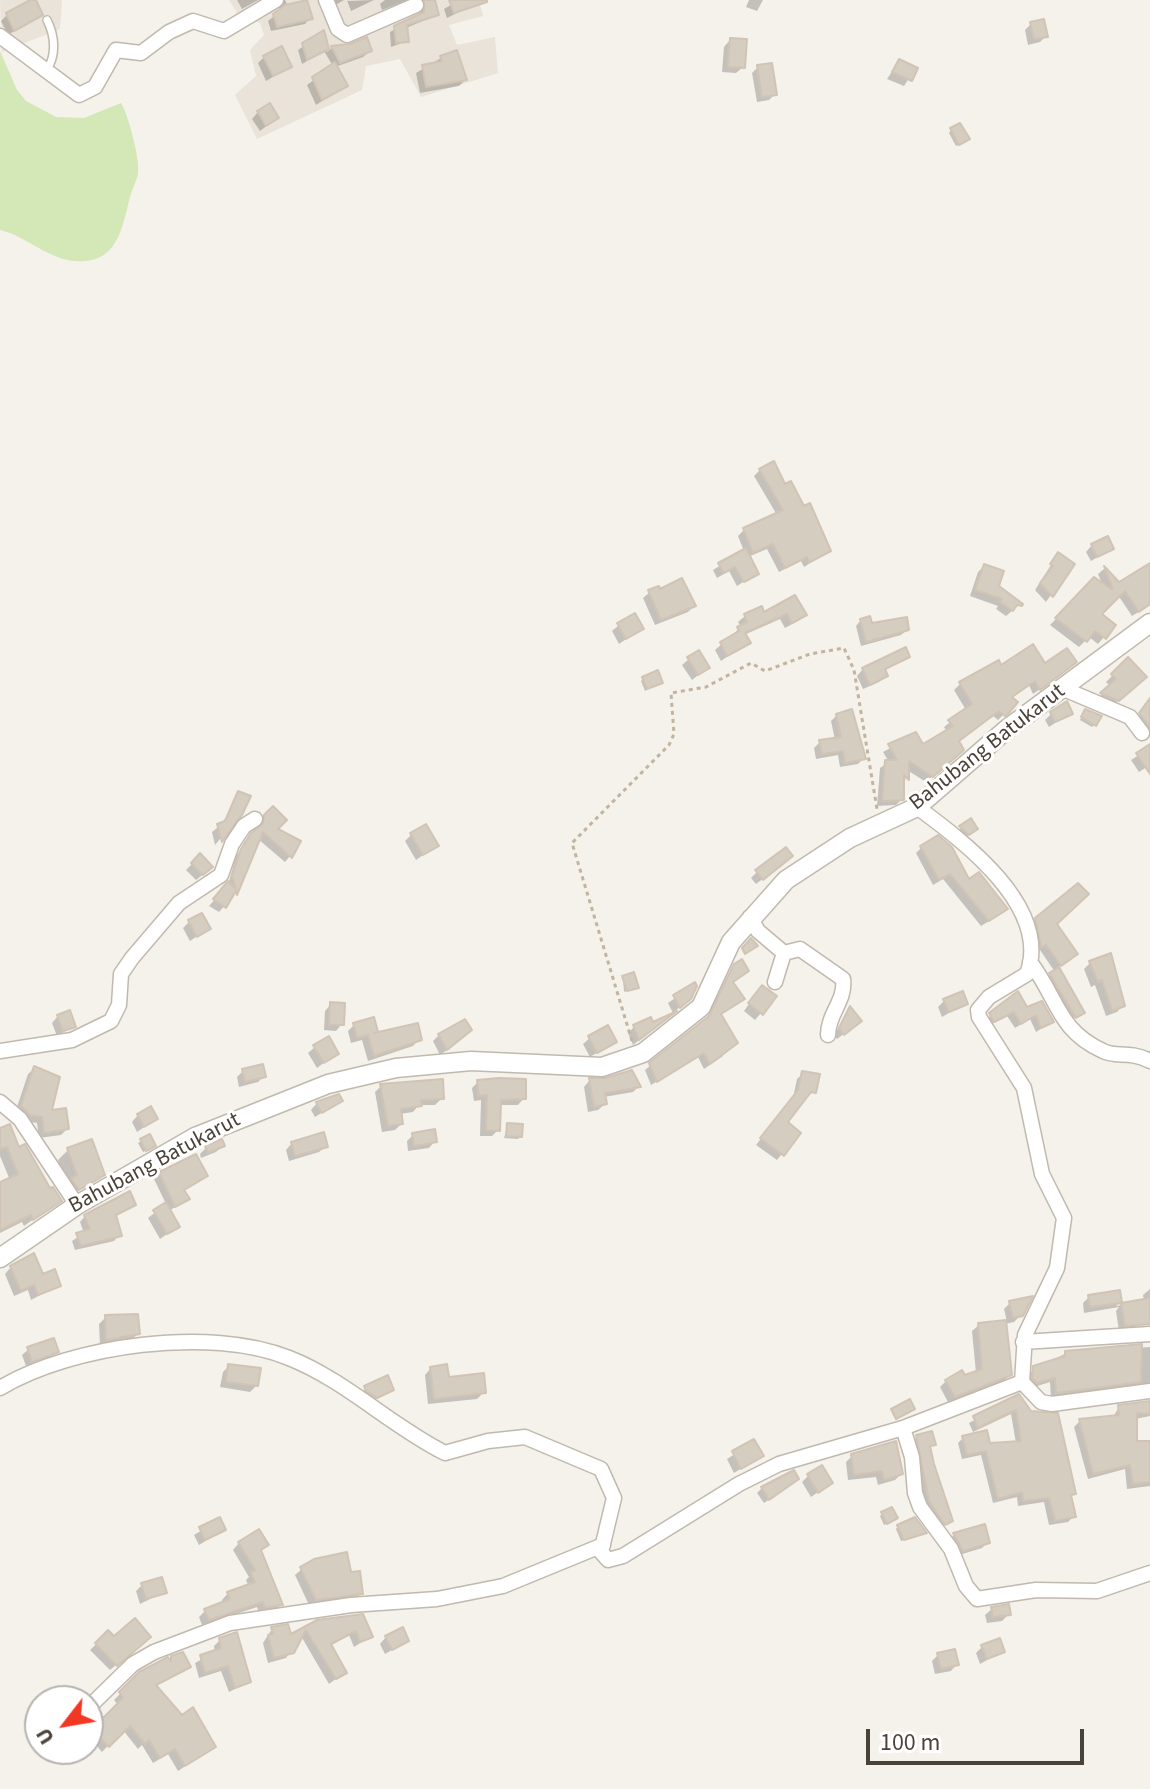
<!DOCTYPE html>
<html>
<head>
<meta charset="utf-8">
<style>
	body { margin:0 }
	#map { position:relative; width:1150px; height:1789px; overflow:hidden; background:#f5f1eb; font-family:"Source Sans 3",sans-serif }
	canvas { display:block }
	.north { position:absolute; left:24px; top:1685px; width:80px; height:80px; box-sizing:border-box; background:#fff; border:2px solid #b6b3b0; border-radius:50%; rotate:239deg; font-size:22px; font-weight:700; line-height:32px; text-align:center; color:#494239 }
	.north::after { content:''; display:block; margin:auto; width:28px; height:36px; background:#f23825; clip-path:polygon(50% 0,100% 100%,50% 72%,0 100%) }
	.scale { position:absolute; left:866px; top:1729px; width:218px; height:36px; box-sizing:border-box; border:4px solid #494239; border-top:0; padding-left:10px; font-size:24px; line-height:28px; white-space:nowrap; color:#494239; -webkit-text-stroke:6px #fff; paint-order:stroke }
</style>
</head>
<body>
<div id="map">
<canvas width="1150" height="1789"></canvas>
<div class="north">U</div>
<div class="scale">100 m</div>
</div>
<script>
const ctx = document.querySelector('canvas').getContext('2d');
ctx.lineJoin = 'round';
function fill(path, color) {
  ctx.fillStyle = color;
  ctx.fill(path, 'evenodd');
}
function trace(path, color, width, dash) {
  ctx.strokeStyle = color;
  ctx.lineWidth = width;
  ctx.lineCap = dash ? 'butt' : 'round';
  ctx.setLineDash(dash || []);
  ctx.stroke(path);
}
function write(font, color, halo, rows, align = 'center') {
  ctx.font = font + ' "Source Sans 3",sans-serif';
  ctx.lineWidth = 6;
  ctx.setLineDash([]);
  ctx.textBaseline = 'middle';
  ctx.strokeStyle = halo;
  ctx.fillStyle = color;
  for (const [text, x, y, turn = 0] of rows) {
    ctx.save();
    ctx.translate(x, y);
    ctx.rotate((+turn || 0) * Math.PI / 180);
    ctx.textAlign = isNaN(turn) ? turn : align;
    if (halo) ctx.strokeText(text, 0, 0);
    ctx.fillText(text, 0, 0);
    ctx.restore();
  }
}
fill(new Path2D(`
	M0,0H62L60,29L2,52Z
	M229,0H479L483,16L449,25L457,45L495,37L498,73L421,97L400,59L366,66L362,90L257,139L235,95L256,76L250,50L264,35L260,23L237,13Z`), '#e9e3d9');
fill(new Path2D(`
	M0,51L17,90L26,101L56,117L84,118L121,103C128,114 140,159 138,173C137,181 132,189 130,197C123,223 119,259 85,261C51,264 30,237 0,230Z`), '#d4e7b6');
fill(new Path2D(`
	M237,0H258L242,9Z
	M279,0H285L288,6L310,18L305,24L271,31L268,21L279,12Z
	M328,0H344L332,7Z
	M347,0V1L374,0L351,11Z
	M385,0H408L382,10L380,4Z
	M412,0H433L437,15L406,28L407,41L391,47L390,32L418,17L422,7Z
	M459,0H469L471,6L447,18L444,9Z
	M749,0H763L757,11L746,7Z
	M7,15H40L8,35L1,21Z
	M1031,24L1046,36L1040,42L1028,45L1025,30Z
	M323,33L327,52L332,48L351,46L370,51L363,57L335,67L345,86L316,105L307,85L333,66L324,51L302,64L298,50Z
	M730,40L743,67L736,73L722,72L724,47Z
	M264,57L290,67L266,81L258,63Z
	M441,58L465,80L459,86L420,93L416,73Z
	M899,61L915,69L904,86L887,79Z
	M758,67L775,94L769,100L757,102L752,73Z
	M258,112L277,118L260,131L252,119Z
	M951,130L965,142L956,146L949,133Z
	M760,470L784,487L829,551L804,567L801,561L779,572L767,549L748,557L757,573L737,586L729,571L717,578L713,570L744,551L738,536L744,530L777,515L754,476Z
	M1092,545L1111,549L1091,561L1086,552Z
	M1058,554L1073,564L1046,602L1035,590Z
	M984,566L996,587L1020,604L1006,616L996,609L998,606L970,596L978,572Z
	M1104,569L1119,585L1150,571V605L1132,616L1118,595L1099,615L1104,637L1098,644L1089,637L1079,647L1050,625L1095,580L1103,586L1098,574Z
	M650,592L694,606L688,612L655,625L643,598Z
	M794,597L804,615L798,621L785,628L780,619L744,635L748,642L721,661L715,650L741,627L738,622L745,616L764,615Z
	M861,620L871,625L907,630L901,635L861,646L856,626Z
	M619,625L641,629L619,644L612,631Z
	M908,657L884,671L885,676L879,682L863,689L857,676L863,669Z
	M689,659L707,668L692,680L682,665Z
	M1128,660L1144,677L1111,707L1096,700L1110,686L1106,682Z
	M1045,666L1069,668L1033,694L1029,685L1010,698L1006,712L998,720L992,715L957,742L956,756L926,782L907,770L902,799L896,805L877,806L880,768L889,762L883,752L915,735L922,746L947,732L944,727L966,710L954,690L960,684L1001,668Z
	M643,679L661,682L645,691L641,681Z
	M1150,703V731L1135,720Z
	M1052,713H1070L1049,727L1045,720Z
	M1083,714L1095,724L1092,727L1080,720Z
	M837,715L864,758L858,764L840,767L838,755L816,759L814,748L820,742L835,740L831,721Z
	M1150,748V765L1139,772L1131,760Z
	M239,793L240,814L215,845L212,832L222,824Z
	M273,809L275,830L298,842L290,856L285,862L258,839L236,893L219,912L209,906L228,885L236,856Z
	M970,821V834L961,840L954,834Z
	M411,835L436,846L416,860L405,841Z
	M922,847L969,882L999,915L981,926L943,879L933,885L916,853Z
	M200,856L205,873L196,880L186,870Z
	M785,862L756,884L751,878L757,872Z
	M1036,920L1054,924L1069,959L1057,968L1082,1012L1068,1022L1044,980L1055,972L1040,950L1035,952L1030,926Z
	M189,922L208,929L190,941L183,928Z
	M1090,963L1123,1005L1117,1012L1106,1016L1095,985L1091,987L1084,969Z
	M735,966L747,971L731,983L742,999L719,1016L723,1056L704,1069L698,1057L651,1085L645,1070L705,1021Z
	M623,977L636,987L624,992Z
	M694,985L682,1005L673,1013L668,1003Z
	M756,994L761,1013L755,1020L744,1011Z
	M1017,994L1026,1010L1052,1022L1036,1032L1030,1019L1015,1028L1007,1016L988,1026L984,1021Z
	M944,1001L966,1003L942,1017L938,1007Z
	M331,1004L342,1024L336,1031L324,1030L325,1011Z
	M850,1009L853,1027L837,1039L834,1035Z
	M58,1016L73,1027L57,1036L52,1023Z
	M667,1018L633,1045L628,1033L634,1027Z
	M354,1025L371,1036L419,1039L413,1046L368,1061L362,1040L351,1043L348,1031Z
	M439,1035L457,1040L458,1042L440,1055L433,1041Z
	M590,1038L615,1042L590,1057L583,1044Z
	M315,1047L337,1053L317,1068L308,1053Z
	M35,1068L49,1112L67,1129L61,1135L39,1138L37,1123L23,1121L15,1113L28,1074Z
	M243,1071L264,1076L258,1082L239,1087L237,1077Z
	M803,1073L814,1092L804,1097L785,1123L798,1133L777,1160L756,1145L793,1098L797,1079Z
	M590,1080L639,1086L633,1092L604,1097L605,1104L598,1110L588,1112L584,1087Z
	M478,1082L524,1098L518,1105H499L498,1130L492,1136H480L481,1100L474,1101L472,1088Z
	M381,1086L442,1098L435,1105H419L413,1112L400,1114L401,1124L395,1130L382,1132L375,1092Z
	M340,1101L315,1117L311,1110L317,1103Z
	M138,1115L156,1119L137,1132L132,1122Z
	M508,1125L521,1136L518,1139L504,1138Z
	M0,1130L60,1200L24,1226L22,1222L0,1233V1184L10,1180L0,1156Z
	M413,1135L435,1141L429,1148L408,1151L407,1141Z
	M149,1137L151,1148L143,1152L138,1143Z
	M292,1143L326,1146L319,1152L289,1161L286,1150Z
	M223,1145L216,1152L201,1158L200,1154L206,1148Z
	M68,1150L103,1174L68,1198L58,1160Z
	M160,1174L206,1176L183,1191L187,1198L168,1212L177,1227L160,1239L148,1218L166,1204L154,1179Z
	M134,1205L114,1217L119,1235L114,1241L75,1250L72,1241L84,1233L80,1222L85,1216Z
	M11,1267L42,1276L59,1285L31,1300L28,1290L14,1296L5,1274Z
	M1150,1289V1315L1131,1330L1119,1331L1116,1311L1119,1307L1084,1313L1083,1303L1089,1297L1120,1302L1116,1306L1144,1301L1143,1295Z
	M1010,1303L1021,1315L1014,1322L1005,1324L1010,1374L1004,1381L948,1402L940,1387L946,1381L976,1373L972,1331L979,1325L1007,1322L1004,1309Z
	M106,1317L138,1334L131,1340L100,1346L99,1324Z
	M1150,1347V1387L1051,1398L1050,1382L1031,1388L1028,1374L1066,1353Z
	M29,1349L57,1352L50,1358L26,1366L22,1355Z
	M229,1366L257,1385L250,1392L220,1387L223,1372Z
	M431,1368L448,1379L484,1392L477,1399L428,1404L425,1375Z
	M366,1388L392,1389L370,1403L359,1394Z
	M1019,1396L1073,1493L1070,1497L1074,1516L1068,1522L1049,1525L1044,1502L1018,1506L1017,1497L993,1503L981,1455L962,1459L958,1443L963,1438L988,1445L1016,1443L1011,1414L973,1432L969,1423Z
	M1150,1402V1416L1135,1419V1444L1150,1443V1486L1127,1489L1125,1469L1088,1479L1074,1427L1080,1421L1113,1417L1119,1407Z
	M917,1437L934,1444L928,1450L951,1520L939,1529L924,1508L911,1443Z
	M754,1442L761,1456L734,1473L727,1459Z
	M853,1455L901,1474L895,1480L878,1485L876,1477L848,1480L846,1462Z
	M808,1476L831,1483L811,1497L802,1482Z
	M792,1484L764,1503L757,1493L762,1488Z
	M882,1514L893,1521L884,1525L880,1516Z
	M219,1520L224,1530L199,1545L194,1535Z
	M898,1526L924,1533L901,1541L896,1529Z
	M954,1535L988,1542L982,1548L956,1556L948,1541Z
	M239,1543L267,1545L260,1552L280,1605L274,1611L259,1613L257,1607L202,1625L199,1617L205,1611L223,1604L222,1600L228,1593L249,1587L246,1580L249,1577L233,1550Z
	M302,1569L349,1575L361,1593L355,1600L309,1605L295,1575Z
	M142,1585L164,1592L140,1604L136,1591Z
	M992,1609L1009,1614L1002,1621L987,1623L985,1615Z
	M362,1616L370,1637L354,1647L349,1635L330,1646L345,1672L329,1684L301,1636L286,1658L268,1663L263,1643L272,1629L290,1637L317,1622Z
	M108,1633L113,1639L142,1643L110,1670L90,1650Z
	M386,1637L407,1641L385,1654L380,1644Z
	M220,1640L249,1682L229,1692L221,1671L199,1678L195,1663L215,1652L214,1646Z
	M982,1647L1003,1651L980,1664L976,1653Z
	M938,1655L957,1664L951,1671L935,1674L932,1661Z
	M172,1658L188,1666L155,1687L214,1747L178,1771L168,1754L153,1763L142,1745L138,1749L123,1730L102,1752L88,1736L119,1706L114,1700L140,1674Z`), '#0003');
const building = new Path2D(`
	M30,0H36L43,15L14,31L6,13Z
	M307,0L313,19L277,27L273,14L285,5Z
	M424,0H435L439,15L407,25L409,42L396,43L394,26L424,12Z
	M449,0H487V2L454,13Z
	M1044,19L1048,37L1034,39L1030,22Z
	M324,30L329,49L307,60L302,43Z
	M367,37L372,51L340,63L331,46L350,44Z
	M730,38L747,39L745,68L728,67Z
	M282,46L292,67L273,76L263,56Z
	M457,50L467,80L426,87L422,65L442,61L440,56Z
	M899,59L918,68L912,81L892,72Z
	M335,62L348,86L322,100L312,77Z
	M772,63L777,95L762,97L757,65Z
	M270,103L279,118L266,126L257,111Z
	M960,123L970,139L959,145L950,128Z
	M774,461L785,484L791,481L804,506L810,503L831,551L810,562L807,557L785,568L773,544L753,553L743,528L783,510L759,469Z
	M1108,536L1114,549L1097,557L1091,544Z
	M746,548L759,574L744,582L735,567L724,573L718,563Z
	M1058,552L1075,564L1053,597L1040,583L1053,566L1050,564Z
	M1150,563V604L1139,612L1125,591L1102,614L1116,625L1106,639L1095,631L1087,642L1055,618L1094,577L1113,590L1104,566L1119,582Z
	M984,564L1004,571L999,586L1023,604L1022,606L1017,605L1013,611L1000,602L1002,599L975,590Z
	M682,578L696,606L661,620L648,590L659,586L660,589Z
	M795,595L807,615L792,623L787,614L745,633L751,643L727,656L720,642L739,631L737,627L747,622L744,614L762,606L764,612Z
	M635,613L644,629L626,639L617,623Z
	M870,616L872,623L907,617L909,630L866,642L860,619Z
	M1033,644L1045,663L1067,648L1077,662L1040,690L1035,681L1012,697L1018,702L1008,714L1005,716L999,711L959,741L964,750L933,777L909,761V780L904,775V800L882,801L885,760H897L888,744L916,732L923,744L953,726L948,720L972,704L959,682L999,660L1001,665Z
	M906,647L910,657L885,669L888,676L870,685L862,668Z
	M699,650L710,668L698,675L687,657Z
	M1128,657L1147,677L1119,701L1100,693L1116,679L1111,674Z
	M658,670L663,683L647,689L642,677Z
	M1150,698V727L1139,713Z
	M1067,701L1073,714L1055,722L1050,712Z
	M852,709L866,759L845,763L843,751L822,754L819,740L841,737L836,714Z
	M1085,709L1102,716L1096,726L1081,717Z
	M1150,744V774L1136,753Z
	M238,791L251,796L242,815L222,842L217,824L225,821Z
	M273,806L287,820L278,829L301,841L292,858L263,832L237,895L236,891L226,908L213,899L228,881L236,889L232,875L241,849L251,833L263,824L264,815Z
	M971,818L978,829L969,835L959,826Z
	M426,824L439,846L423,855L410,833Z
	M938,835L952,847L969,879L979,872L1008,909L989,921L950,874L939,880L920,846Z
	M786,847L793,856L763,880L755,870Z
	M200,853L213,867L203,875L191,863Z
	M1078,883L1089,894L1057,924L1078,954L1061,966L1046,945L1041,947L1035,918Z
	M202,913L211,929L197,937L188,920Z
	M751,938L758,946L745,954L742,948Z
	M1111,953L1125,1006L1112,1011L1102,980L1098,982L1089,961Z
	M742,959L749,971L733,982L745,999L721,1014L738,1043L710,1064L704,1053L657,1082L649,1063L709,1016L734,964Z
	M1059,967L1085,1013L1076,1018L1049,973Z
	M634,972L639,988L627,991L622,976Z
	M695,982L697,986L691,999L680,1008L673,995Z
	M762,985L777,996L763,1015L748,1003Z
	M963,991L968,1004L949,1012L943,999Z
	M1018,991L1027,1007L1042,1001L1054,1022L1041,1028L1036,1015L1021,1024L1014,1012L994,1022L989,1013Z
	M330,1002L345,1003L344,1025H329Z
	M850,1006L862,1021L844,1035L839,1028Z
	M70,1010L76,1027L63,1031L57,1015Z
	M677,1011L639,1040L633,1025L651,1017L653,1022Z
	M374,1017L378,1032L374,1033L418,1023L422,1040L374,1056L368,1035L357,1038L353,1023Z
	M465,1019L472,1030L447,1050L438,1034Z
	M608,1025L617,1042L597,1053L588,1036Z
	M329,1036L339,1054L324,1063L313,1045Z
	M263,1064L266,1077L245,1082L242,1069Z
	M34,1066L60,1077L52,1110L66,1108L69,1129L44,1133L42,1117L30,1115L21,1106Z
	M632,1070L641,1087L605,1093L607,1104L594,1107L589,1078H605Z
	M802,1071L820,1074L816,1093L811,1092L788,1122L801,1133L784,1156L760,1138L798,1090Z
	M499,1078L526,1079V1099L501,1100L500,1131L486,1130L487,1095L479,1096L477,1080Z
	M443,1079L444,1099L421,1100L422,1106L401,1109L403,1124L388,1126L380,1084Z
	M339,1094L343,1101L322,1113L316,1102Z
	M151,1106L158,1119L144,1127L137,1114Z
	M507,1123L523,1124L522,1137L506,1136Z
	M10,1124L19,1147L25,1144L50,1188L53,1187L62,1201L33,1220L31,1215L0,1230V1182L18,1174L7,1147L0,1149V1128Z
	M435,1129L437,1142L414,1146L412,1133Z
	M324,1132L328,1147L295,1156L291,1142Z
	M150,1134L156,1146L146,1151L140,1139Z
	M92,1139L105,1175L79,1190L71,1178L77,1175L67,1148Z
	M222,1139L225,1146L208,1153L205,1146Z
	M196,1154L208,1176L184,1190L190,1199L175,1207L159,1172Z
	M130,1191L136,1205L116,1215L122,1236L81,1246L76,1233L90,1229L84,1215Z
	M166,1202L180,1227L167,1234L153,1210Z
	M34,1253L43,1274L55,1269L61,1286L38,1295L34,1285L21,1291L10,1266Z
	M1120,1290L1122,1303L1090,1307L1088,1295Z
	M1033,1296L1023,1316L1013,1318L1009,1301Z
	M1150,1298V1324L1125,1326L1121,1303Z
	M138,1314L140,1334L106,1340L105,1315Z
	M1006,1320L1012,1375L955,1397L945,1380L962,1370L965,1375L982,1369L978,1323Z
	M54,1338L59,1352L32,1362L27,1347Z
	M1142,1344L1141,1382L1056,1393L1055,1378L1037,1383L1032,1378L1033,1366L1065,1356V1351Z
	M228,1364L261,1368L258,1386L226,1382Z
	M447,1364L449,1377L484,1373L486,1393L434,1399L430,1367Z
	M388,1375L394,1390L377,1398L366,1391L364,1386Z
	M1019,1394L1031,1411L1058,1413L1076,1494L1071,1495L1076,1517L1055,1521L1049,1498L1023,1501L1022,1492L998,1499L986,1451L967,1455L962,1436L987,1430L990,1443L1021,1441L1016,1410L978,1428L973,1416Z
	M910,1399L915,1409L896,1419L891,1409Z
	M1150,1401V1414L1137,1413V1441H1150V1482L1133,1484L1130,1465L1093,1474L1079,1419L1119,1415L1118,1405Z
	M932,1431L936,1445L930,1446L934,1464L953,1521L945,1525L929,1501L916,1435Z
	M754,1439L764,1456L741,1469L732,1451Z
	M896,1441L903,1474L884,1480L882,1471L854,1475L851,1454Z
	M822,1465L833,1483L818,1493L807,1474Z
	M794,1470L799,1479L769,1500L761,1487Z
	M892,1507L898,1518L887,1524L881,1512Z
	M220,1517L226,1530L205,1540L199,1527Z
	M915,1517L927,1533L904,1540L897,1525Z
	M985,1524L990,1543L963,1551L953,1533Z
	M259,1529L269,1545L261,1550L283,1605L265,1608L263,1602L209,1620L204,1609L230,1599L227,1592L255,1582L251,1572L255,1570L238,1542Z
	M347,1552L351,1572L360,1571L363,1594L316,1600L300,1567L314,1559Z
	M162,1577L167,1593L146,1599L141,1583Z
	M1009,1604L1011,1615L993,1617L991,1607Z
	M363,1614L373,1637L360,1642L356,1631L331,1644L347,1673L336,1679L306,1630L294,1653L274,1658L268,1635L273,1634L271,1627L288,1624L291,1634L317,1620Z
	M135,1618L151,1637L117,1666L95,1643L108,1630L114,1636Z
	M403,1627L409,1641L392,1650L385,1636Z
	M237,1632L251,1682L235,1688L228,1666L205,1673L200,1655L221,1648L219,1638Z
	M1000,1638L1005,1652L987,1659L981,1645Z
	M955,1649L959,1665L941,1669L937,1653Z
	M183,1652L191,1667L156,1685L182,1715L193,1707L216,1747L185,1766L175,1749L160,1758L149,1740L145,1744L130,1726L109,1747L92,1729L123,1698L119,1692L139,1672L168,1657L171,1661V1656Z`);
fill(building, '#d6cdc1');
trace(building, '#d1c4b4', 2);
const service = new Path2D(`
	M46,71C57,56 55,36 47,20`);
const minor = new Path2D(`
	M326,0L338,29L347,35L416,5
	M0,36L79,95L95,87L116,50L141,53L169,32L193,21L224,31L276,0
	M1064,689L1130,717L1142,733
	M750,917L758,931L784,953L775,982
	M784,953L800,949L843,979C846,1001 828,1013 828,1035
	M1030,962C1058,998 1057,1030 1103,1051C1117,1058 1128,1050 1150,1061
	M0,1051L72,1040L111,1021L119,1005L121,974L132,958L179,903L221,875L232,844L244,826L255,819
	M0,1102L20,1119L77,1205
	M1023,1342L1150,1334
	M1022,1382L1041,1402L1052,1404L1150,1391
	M0,1388C72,1345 210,1326 289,1358C345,1380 391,1426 445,1453L488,1441L525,1437L601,1469L614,1498L601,1552L608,1560L623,1556L739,1484L779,1464L903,1428L1022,1382L1025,1335L1057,1268L1064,1218L1042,1174L1024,1088L979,1017L978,1010L989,997L1027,974C1052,907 963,841 917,807
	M903,1428L912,1457L915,1493L920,1507L951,1549L966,1586L977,1599L1036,1590L1097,1591L1150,1573
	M88,1708L133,1664L154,1652L230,1623L351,1605L437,1599L503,1586L603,1545`);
const tertiary = new Path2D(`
	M0,1258L77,1205L195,1137L328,1084L396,1068L471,1061L602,1067L643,1053L701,1007L731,942L786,880L850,838L917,807L1007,729L1150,623`);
trace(service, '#c0b9ae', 10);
trace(minor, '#c0b9ae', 17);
trace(tertiary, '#c0b9ae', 21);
trace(new Path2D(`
	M632,1041L572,843L669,745L674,734L671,693L706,687L751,663L765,671L810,654L844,648L854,670L877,809`), '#c2b49f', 3, [4, 4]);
trace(service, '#fff', 7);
trace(minor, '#fff', 14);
trace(tertiary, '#fff', 18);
write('22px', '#494239', '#fff', [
	["Bahubang Batukarut",988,748,-38],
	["Bahubang Batukarut",155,1164,-28]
]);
</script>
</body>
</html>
